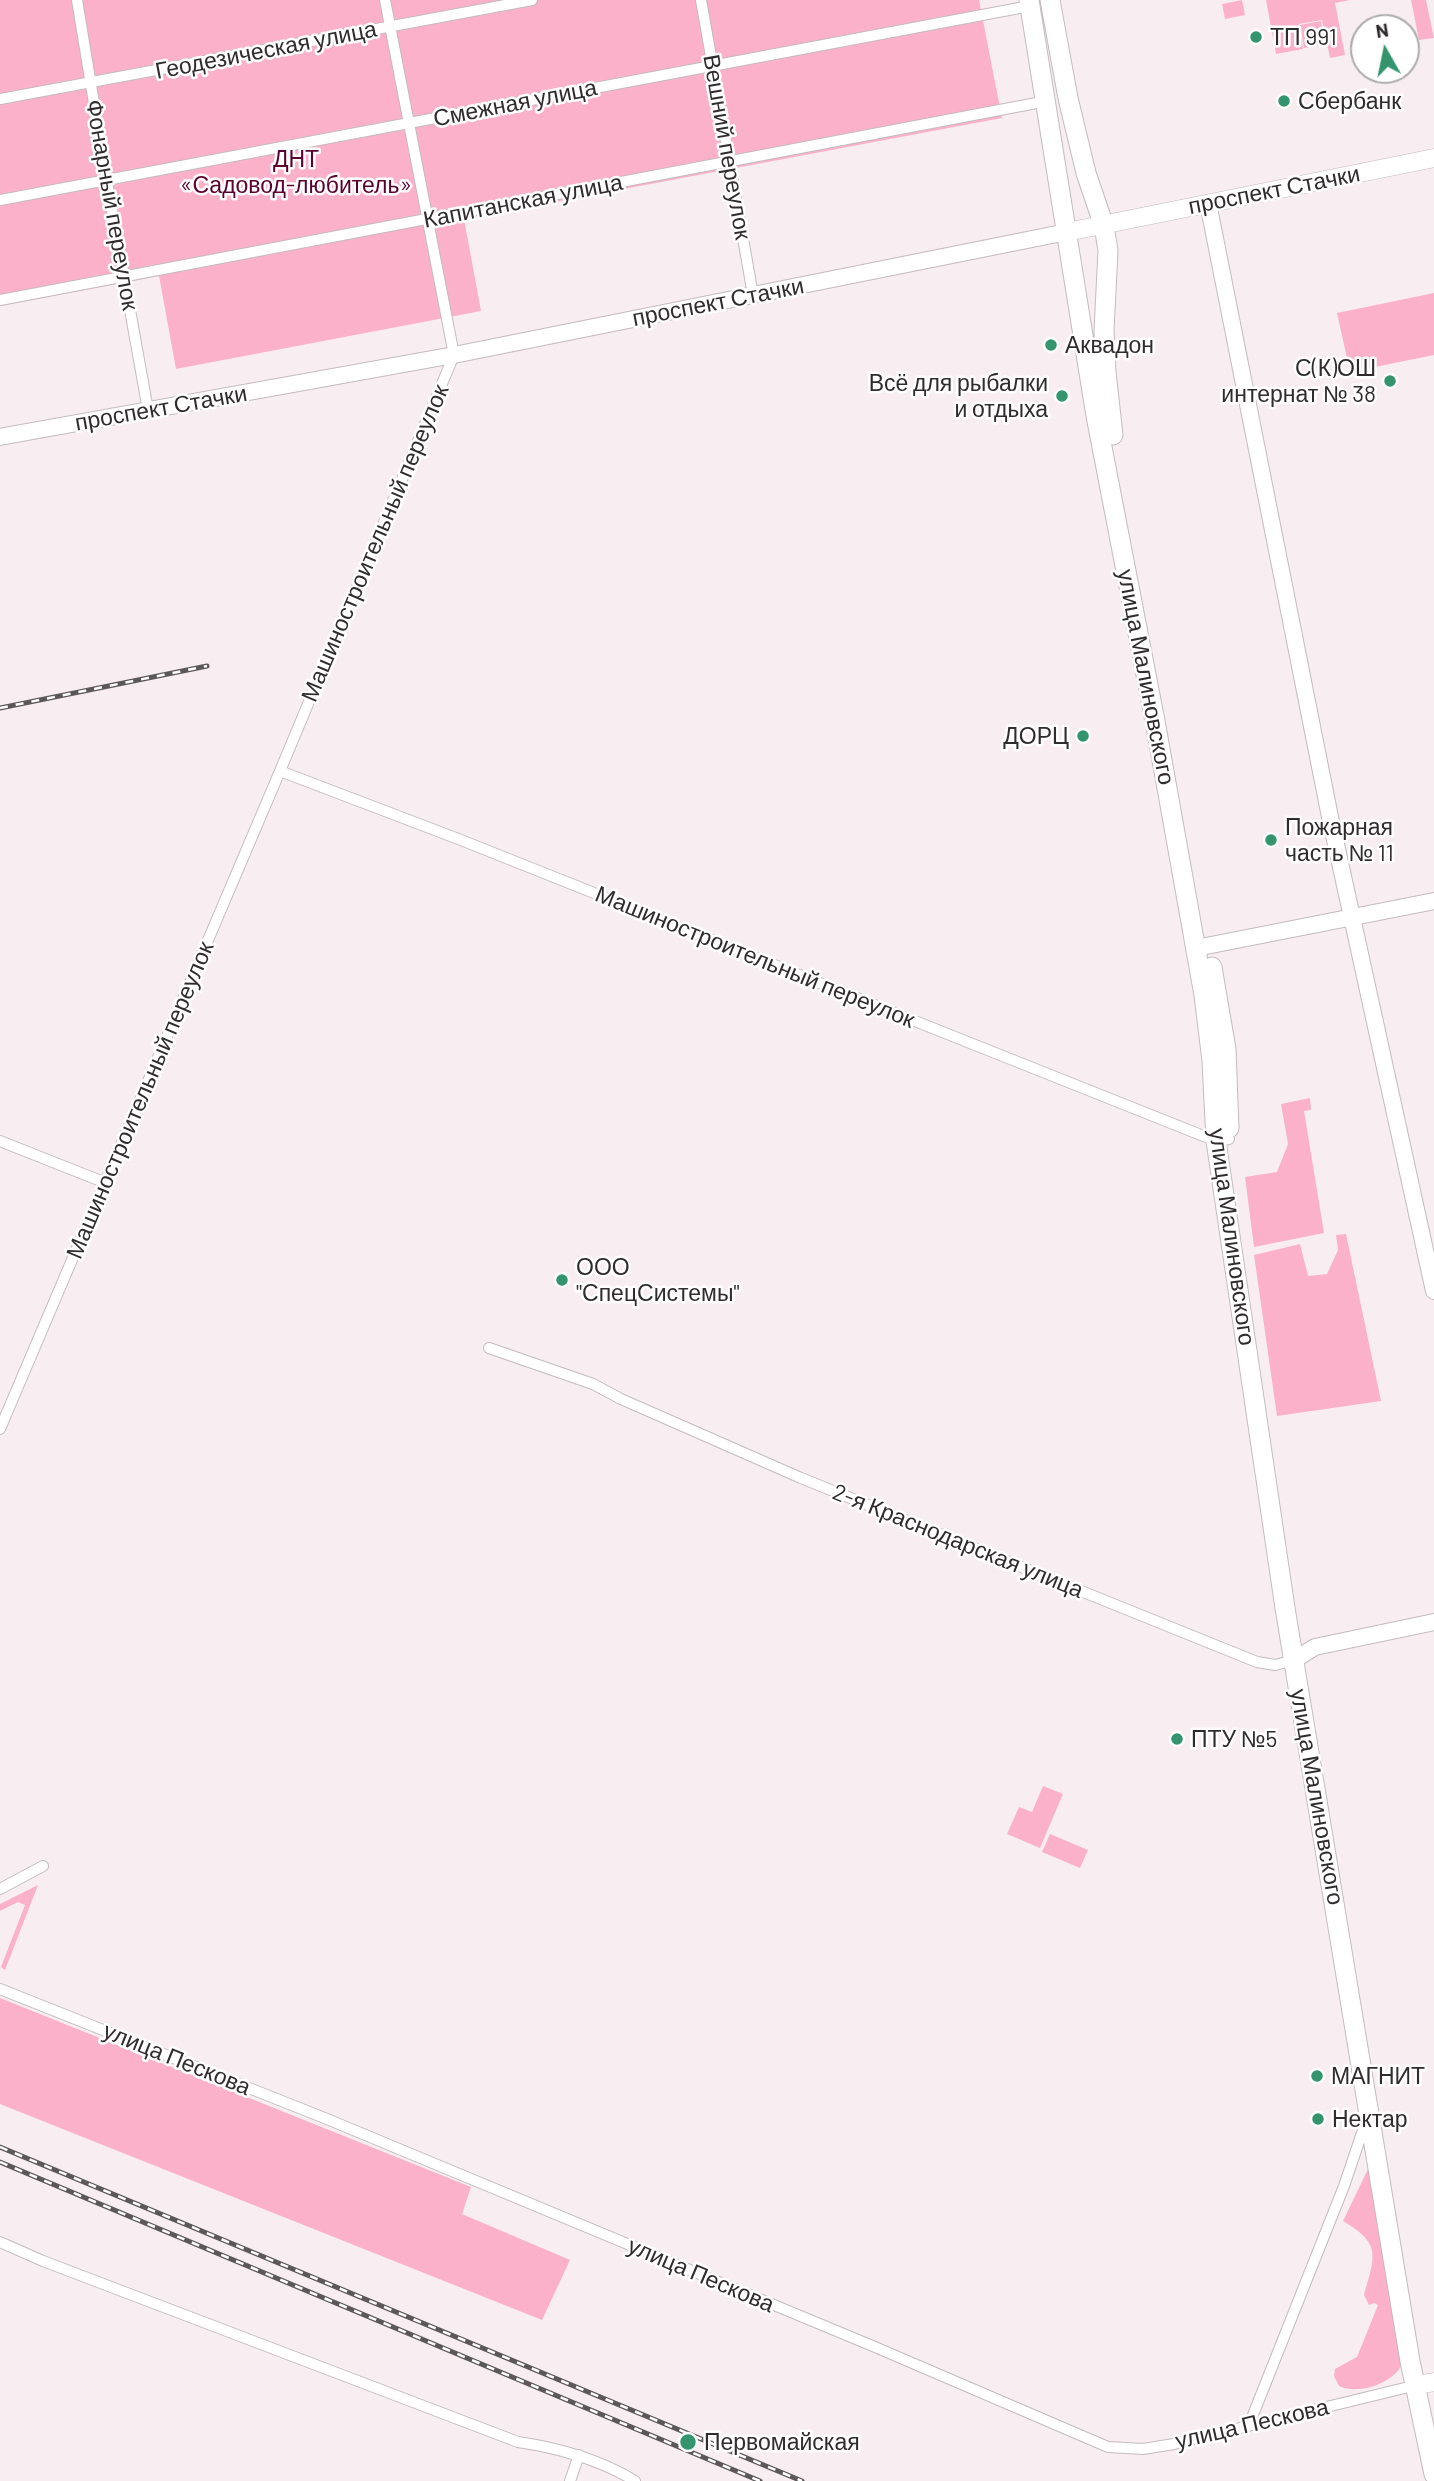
<!DOCTYPE html>
<html>
<head>
<meta charset="utf-8">
<style>
	body { margin:0 }
	#map { position:relative; width:1434px; height:2481px; overflow:hidden; background:#f8eef1; font-family:Barlow,sans-serif }
	canvas { display:block }
	.north { position:absolute; left:1350px; top:14px; width:70px; height:70px; box-sizing:border-box; background:#fff; border:2px solid #acabab; border-radius:50%; rotate:351deg; font-size:19px; font-weight:700; line-height:28px; text-align:center; color:#302c2d }
	.north::after { content:''; display:block; margin:auto; width:24px; height:32px; background:#33946e; clip-path:polygon(50% 0,100% 100%,50% 72%,0 100%) }
</style>
</head>
<body>
<div id="map">
<canvas width="1434" height="2481"></canvas>
<div class="north">N</div>
</div>
<script>
const ctx = document.querySelector('canvas').getContext('2d');
ctx.lineJoin = 'round';
function fill(path, color) {
  ctx.fillStyle = color;
  ctx.fill(path, 'evenodd');
}
function trace(path, color, width, dash) {
  ctx.strokeStyle = color;
  ctx.lineWidth = width;
  ctx.lineCap = dash ? 'butt' : 'round';
  ctx.setLineDash(dash || []);
  ctx.stroke(path);
}
function write(font, color, halo, rows, align = 'center') {
  ctx.font = font + ' Barlow,sans-serif';
  ctx.lineWidth = 5;
  ctx.setLineDash([]);
  ctx.textBaseline = 'middle';
  ctx.strokeStyle = halo;
  ctx.fillStyle = color;
  for (const [text, x, y, turn = 0] of rows) {
    ctx.save();
    ctx.translate(x, y);
    ctx.rotate((+turn || 0) * Math.PI / 180);
    ctx.textAlign = isNaN(turn) ? turn : align;
    if (halo) ctx.strokeText(text, 0, 0);
    ctx.fillText(text, 0, 0);
    ctx.restore();
  }
}
fill(new Path2D(`
	M0,0H979L1002,118L464,219L481,311L176,369L159,276L0,306Z
	M1242,0L1245,15L1225,19L1222,4Z
	M1266,0H1350L1335,3L1345,55L1330,58L1322,20L1299,24L1303,49L1276,54Z
	M1411,0H1426L1434,38L1419,40Z
	M1321,21L1326,44L1304,48L1300,25Z
	M1434,293V355L1350,372L1337,313Z
	M1310,1098L1311,1110L1304,1111L1324,1233L1254,1247L1245,1177L1277,1172L1288,1144L1281,1104Z
	M1346,1234L1381,1401L1277,1416L1254,1255L1300,1244L1308,1276L1327,1274L1338,1250L1336,1235Z
	M1043,1786L1063,1794L1040,1848L1007,1834L1019,1807L1032,1812Z
	M1050,1834L1088,1850L1080,1868L1042,1852Z
	M38,1885L5,1970L1,1967L25,1905L18,1902L0,1911V1904Z
	M0,1998L471,2187L462,2214L570,2260L542,2320L0,2104Z
	M1368,2169L1374,2176L1402,2364C1393,2384 1358,2395 1339,2386L1334,2376L1335,2369L1357,2357L1378,2305L1374,2303L1369,2305L1364,2295C1375,2256 1382,2244 1343,2221Z`), '#fcb1ca');
const street = new Path2D(`
	M77,0L107,182L148,410
	M701,0L753,295
	M0,99L532,0
	M0,200L1030,6
	M0,300L1047,101
	M280,771L461,840L1216,1141L1229,1139
	M0,1141L106,1183
	M489,1348L593,1384L621,1399L801,1478L1257,1662L1275,1665L1294,1660
	M0,1429L280,771L454,355L385,0
	M0,1889L43,1866
	M0,1989L327,2119L875,2347L1108,2447L1143,2449L1174,2444L1417,2385
	M0,2242L43,2261L518,2442C559,2448 599,2459 635,2481
	M1249,2425L1344,2186L1366,2121
	M570,2481L579,2455`);
const secondary = new Path2D(`
	M1208,203L1330,817L1434,1291
	M0,437L454,355L1067,232
	M1196,948L1434,901
	M1294,1660L1315,1647L1434,1622`);
const primary = new Path2D(`
	M1067,232L1434,158
	M1417,2385L1434,2382`);
const highway = new Path2D(`
	M1029,0L1096,416L1155,721L1204,995L1212,1061L1216,1141L1285,1608L1410,2361L1434,2474
	M1050,0L1068,98L1086,173L1104,226L1108,250L1104,331L1106,372L1113,435
	M1212,967L1226,1049L1229,1128`);
trace(street, '#c4bbbe', 12);
trace(secondary, '#c4bbbe', 18);
trace(primary, '#c4bbbe', 19);
trace(highway, '#c4bbbe', 21);
trace(street, '#fff', 10);
trace(secondary, '#fff', 16);
trace(primary, '#fff', 18);
trace(highway, '#fff', 19);
const rail = new Path2D(`
	M0,708L207,666
	M0,2147L802,2481
	M0,2162L760,2481`);
trace(rail, '#5c5758', 5);
trace(rail, '#fff', 2.5, [8]);
for (const [x, y, r, color] of [
	[1256,37,7,"#33946e"],
	[1284,101,7,"#33946e"],
	[1051,345,7,"#33946e"],
	[1390,381,7,"#33946e"],
	[1062,396,7,"#33946e"],
	[1083,736,7,"#33946e"],
	[1271,840,7,"#33946e"],
	[562,1280,7,"#33946e"],
	[1177,1739,7,"#33946e"],
	[1317,2076,7,"#33946e"],
	[1318,2119,7,"#33946e"],
	[688,2442,9,"#33946e"]
]) {
  const dot = new Path2D();
  dot.arc(x, y, r, 0, 2 * Math.PI);
  ctx.fillStyle = color;
  ctx.fill(dot);
  trace(dot, '#fff', 2.5);
}
write('23px', '#302c2d', '#fff', [
	["ТП 991",1270,37],
	["Сбербанк",1298,101],
	["Аквадон",1065,345],
	["С(К)ОШ",1376,368,"right"],
	["интернат № 38",1376,394,"right"],
	["Всё для рыбалки",1048,383,"right"],
	["и отдыха",1048,409,"right"],
	["ДОРЦ",1069,736,"right"],
	["Пожарная",1285,827],
	["часть № 11",1285,853],
	["ООО",576,1267],
	["\"СпецСистемы\"",576,1293],
	["ПТУ №5",1191,1739],
	["МАГНИТ",1331,2076],
	["Нектар",1332,2119],
	["Первомайская",704,2442]
], 'left');
write('23px', '#302c2d', '#fff', [
	["Геодезическая улица",266,50,-11],
	["Смежная улица",515,103,-11],
	["Вешний переулок",727,147,80],
	["проспект Стачки",1274,190,-11],
	["Капитанская улица",523,201,-11],
	["Фонарный переулок",112,205,80],
	["проспект Стачки",718,302,-11],
	["проспект Стачки",161,408,-10],
	["Машиностроительный переулок",375,543,-67],
	["улица Малиновского",1146,677,79],
	["Машиностроительный переулок",755,957,22],
	["Машиностроительный переулок",140,1100,-67],
	["улица Малиновского",1232,1237,82],
	["2-я Краснодарская улица",958,1541,22],
	["улица Малиновского",1317,1797,80],
	["улица Пескова",177,2059,22],
	["улица Пескова",701,2275,23],
	["улица Пескова",1252,2424,-13]
]);
write('23px', '#5b0030', '#fff', [
	["ДНТ",296,159],
	["«Садовод-любитель»",296,185]
]);
</script>
</body>
</html>
